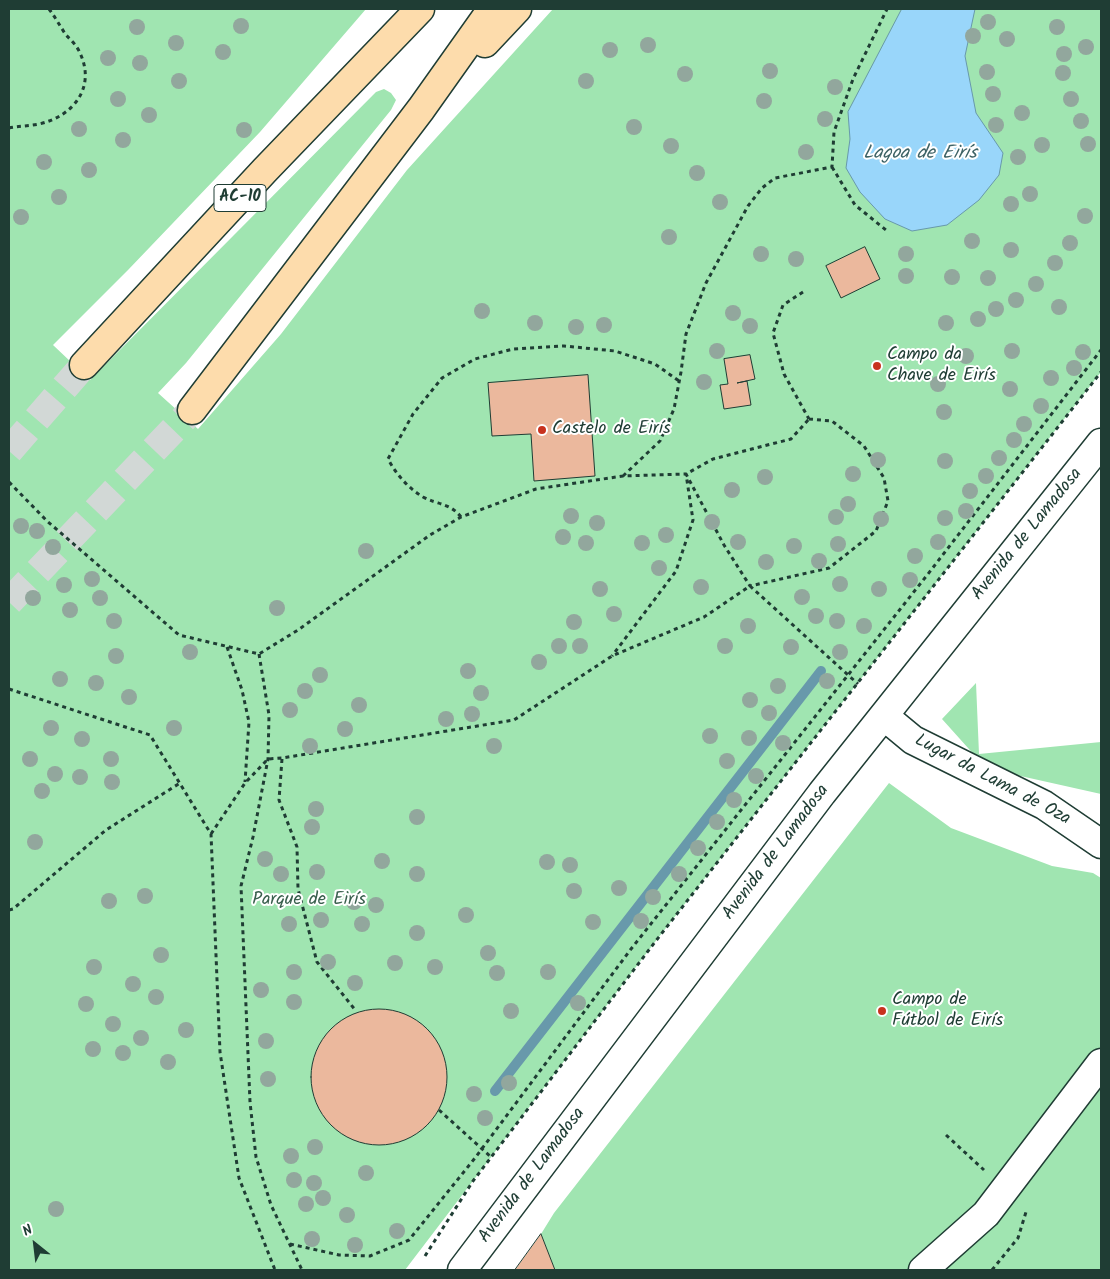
<!DOCTYPE html>
<html>
<head>
<meta charset="utf-8">
<style>
	body { margin:0 }
	#map { position:relative; width:1110px; height:1279px; overflow:hidden; background:#fff; font-family:Kalam,sans-serif }
	canvas { display:block }
	.frame { position:absolute; inset:0; border:10px solid #1f3d34; pointer-events:none }
	.north { position:absolute; left:10px; top:1219px; width:50px; height:50px; -webkit-text-stroke:4px #fff; paint-order:stroke; rotate:331deg; font-size:14px; font-weight:700; line-height:20px; text-align:center; color:#1f3d34 }
	.north::after { content:''; display:block; margin:auto; width:18px; height:22px; background:#1f3d34; clip-path:polygon(50% 0,100% 100%,50% 72%,0 100%) }
</style>
</head>
<body>
<div id="map">
<canvas width="1110" height="1279"></canvas>
<div class="frame"></div>
<div class="north">N</div>
</div>
<script>
const ctx = document.querySelector('canvas').getContext('2d');
ctx.lineJoin = 'round';
function fill(path, color) {
  ctx.fillStyle = color;
  ctx.fill(path, 'evenodd');
}
function trace(path, color, width, dash) {
  ctx.strokeStyle = color;
  ctx.lineWidth = width;
  ctx.lineCap = dash ? 'butt' : 'round';
  ctx.setLineDash(dash || []);
  ctx.stroke(path);
}
function write(font, color, halo, rows, align = 'center') {
  ctx.font = font + ' Kalam,sans-serif';
  ctx.lineWidth = 4;
  ctx.setLineDash([]);
  ctx.textBaseline = 'middle';
  ctx.strokeStyle = halo;
  ctx.fillStyle = color;
  for (const [text, x, y, turn = 0] of rows) {
    ctx.save();
    ctx.translate(x, y);
    ctx.rotate((+turn || 0) * Math.PI / 180);
    ctx.textAlign = isNaN(turn) ? turn : align;
    if (halo) ctx.strokeText(text, 0, 0);
    ctx.fillText(text, 0, 0);
    ctx.restore();
  }
}
fill(new Path2D(`
	M9,9H366L260,132L128,270L53,345L90,380L376,92L384,89L391,93L396,100L391,110L186,363L158,393L198,429L281,334L407,170L553,9H1101V372L655,942L405,1270H9Z
	M976,683L979,754L1101,742V794L1016,775L977,758L942,719Z
	M889,783L951,828L1052,866L1093,873L1101,878V1270H555L541,1234L554,1213Z`), '#a0e5b1');
const water = new Path2D(`
	M902,9H975L965,56L976,113L1003,153L999,175L979,200L947,225L912,231L885,219L860,192L846,168L850,139L848,112Z`);
fill(water, '#99d6fa');
trace(water, '#6899ab', 1);
trace(new Path2D(`
	M495,1091L821,671`), '#6899ab', 10);
const building = new Path2D(`
	M865,247L880,279L841,298L826,266Z
	M750,355L755,379L737,383L747,381L751,405L724,409L720,385L728,384L724,359Z
	M588,375L595,476L534,481L531,434L492,436L488,383Z
	M311 1077a68 68 0 1 1 136 0a68 68 0 1 1-136 0Z
	M541,1234L555,1270H515Z`);
fill(building, '#ebb89d');
trace(building, '#1f3d34', 1);
trace(new Path2D(`
	M9,451L84,365
	M9,602L192,410`), '#d2d8d6', 28, [28, 14]);
const minor = new Path2D(`
	M884,716L913,740L1044,805L1101,844
	M462,1270L822,793L1101,443
	M923,1270L986,1214L1101,1063`);
const primary = new Path2D(`
	M485,43L517,9
	M84,365L265,170L420,9
	M192,410L421,109L492,9`);
trace(minor, '#1f3d34', 31);
trace(primary, '#1f3d34', 31);
trace(new Path2D(`
	M9,128C19,126 29,126 39,124C74,116 96,87 80,53C77,46 71,40 66,35C60,26 55,17 49,9
	M832,167L855,205L886,230
	M803,292L783,305L773,333L784,374L809,419
	M809,419L832,421L864,446L884,478L888,501L876,531L829,568L750,586L724,545L686,474L713,459L791,439Z
	M623,476L660,441L674,409L681,372L686,334L706,283L748,206L762,188L775,178L832,167L834,132L853,79L887,9
	M9,482L47,521L179,635L259,654L298,630L430,535L461,517L536,489L623,476L686,474L693,520L676,571L612,656
	M461,517C450,503 438,505 423,497C408,488 396,474 388,459L413,414L442,378L475,359L513,349L564,346L615,351L655,364L679,381
	M227,647L242,690L249,722L245,782
	M259,654L269,715L268,759L253,837L241,886L250,1102L256,1157L271,1205L302,1270
	M9,689L150,735L211,834L220,1052L239,1178L275,1270
	M282,759L279,800L297,847L298,889L317,962L356,1011
	M211,834L245,783L268,759L282,758L514,720L612,656L704,617L750,586L858,684
	M9,910L13,909L106,830L180,783
	M439,1110L491,1157
	M946,1135L984,1170
	M290,1244L339,1255L370,1256L409,1240L475,1158L631,949L928,574L1101,350
	M425,1256L473,1181L655,942L1101,372
	M992,1270L1018,1238L1026,1212`), '#1f3d34', 3, [4, 4]);
trace(minor, '#fff', 28);
trace(primary, '#fddcac', 28);
ctx.fillStyle = '#92a79d';
for (const [x, y] of [
	[988,22],
	[241,26],
	[137,27],
	[1057,27],
	[973,36],
	[1007,39],
	[176,43],
	[648,45],
	[1086,47],
	[610,50],
	[223,52],
	[1064,54],
	[108,58],
	[140,63],
	[770,71],
	[987,72],
	[1063,73],
	[685,74],
	[179,81],
	[586,81],
	[835,87],
	[993,94],
	[118,99],
	[1071,99],
	[764,101],
	[1022,113],
	[149,115],
	[825,119],
	[1081,121],
	[996,125],
	[634,127],
	[79,129],
	[244,130],
	[123,140],
	[1088,144],
	[1042,145],
	[671,146],
	[806,152],
	[1018,157],
	[44,162],
	[89,170],
	[697,173],
	[1030,194],
	[59,197],
	[720,202],
	[1011,204],
	[1085,216],
	[21,217],
	[669,237],
	[972,241],
	[1070,243],
	[1011,250],
	[761,254],
	[906,254],
	[796,259],
	[1055,263],
	[906,276],
	[952,277],
	[988,278],
	[1036,284],
	[1016,300],
	[1059,307],
	[996,309],
	[482,311],
	[733,313],
	[978,319],
	[535,323],
	[946,323],
	[604,325],
	[750,326],
	[576,327],
	[717,351],
	[1012,351],
	[1083,352],
	[966,356],
	[1074,368],
	[1051,378],
	[704,382],
	[938,384],
	[1010,389],
	[1041,406],
	[944,412],
	[1024,424],
	[1014,440],
	[999,458],
	[878,460],
	[945,461],
	[853,474],
	[986,476],
	[765,477],
	[732,490],
	[970,491],
	[848,504],
	[966,511],
	[571,516],
	[836,517],
	[945,518],
	[881,519],
	[712,522],
	[597,523],
	[21,526],
	[37,531],
	[666,535],
	[563,537],
	[738,542],
	[938,542],
	[586,543],
	[642,543],
	[838,544],
	[794,546],
	[53,547],
	[366,551],
	[915,556],
	[819,561],
	[766,562],
	[659,568],
	[92,579],
	[910,580],
	[840,584],
	[64,585],
	[701,587],
	[600,589],
	[879,589],
	[802,597],
	[33,598],
	[100,598],
	[277,608],
	[70,610],
	[614,614],
	[816,616],
	[114,621],
	[837,621],
	[574,622],
	[748,626],
	[864,626],
	[559,646],
	[580,646],
	[725,646],
	[791,647],
	[190,652],
	[840,652],
	[116,656],
	[539,662],
	[468,671],
	[320,675],
	[60,679],
	[827,681],
	[96,683],
	[778,686],
	[305,691],
	[481,693],
	[129,697],
	[750,700],
	[359,705],
	[290,710],
	[769,713],
	[472,714],
	[446,719],
	[51,728],
	[174,728],
	[345,729],
	[710,736],
	[749,738],
	[82,739],
	[783,743],
	[310,746],
	[494,746],
	[30,759],
	[111,759],
	[727,761],
	[55,774],
	[756,776],
	[80,777],
	[112,782],
	[42,791],
	[734,800],
	[316,809],
	[417,817],
	[717,822],
	[312,827],
	[35,842],
	[698,848],
	[265,859],
	[382,861],
	[547,862],
	[570,865],
	[317,872],
	[281,874],
	[417,874],
	[679,874],
	[619,888],
	[574,891],
	[145,896],
	[653,897],
	[109,901],
	[354,902],
	[376,905],
	[466,915],
	[321,920],
	[641,921],
	[593,922],
	[289,924],
	[362,924],
	[417,933],
	[488,953],
	[161,955],
	[328,962],
	[395,963],
	[94,967],
	[435,967],
	[294,972],
	[548,972],
	[497,973],
	[355,983],
	[133,984],
	[261,990],
	[156,997],
	[294,1002],
	[578,1003],
	[86,1004],
	[511,1011],
	[113,1024],
	[186,1030],
	[141,1038],
	[266,1041],
	[93,1049],
	[123,1053],
	[168,1062],
	[268,1079],
	[509,1083],
	[474,1094],
	[485,1118],
	[315,1147],
	[291,1156],
	[366,1173],
	[294,1180],
	[314,1183],
	[323,1198],
	[306,1204],
	[56,1209],
	[347,1215],
	[397,1231],
	[312,1239],
	[355,1245]
]) {
  ctx.beginPath();
  ctx.arc(x, y, 8, 0, 2 * Math.PI);
  ctx.fill();
}
for (const [x, y, r, color] of [
	[877,366,5,"#c8321e"],
	[542,430,5,"#c8321e"],
	[882,1011,5,"#c8321e"]
]) {
  const dot = new Path2D();
  dot.arc(x, y, r, 0, 2 * Math.PI);
  ctx.fillStyle = color;
  ctx.fill(dot);
  trace(dot, '#fff', 2);
}
for (const [x, y, w] of [
	[240,198,52]
]) {
  const box = new Path2D();
  box.roundRect(x - w / 2, y - 13.5, w, 27, 4);
  ctx.fillStyle = '#fff';
  ctx.fill(box);
  trace(box, '#1f3d34', 1);
}
write('bold 16px', '#1f3d34', null, [
	["AC-10",240,198]
]);
write('18px', '#1f3d34', '#fff', [
	["Campo da",887,356],
	["Chave de Eirís",887,377],
	["Castelo de Eirís",552,430],
	["Campo de",892,1001],
	["Fútbol de Eirís",892,1022]
], 'left');
write('18px', '#1f3d34', '#fff', [
	["Avenida de Lamadosa",1028,535,-51],
	["Lugar da Lama de Oza",992,781,28],
	["Avenida de Lamadosa",777,853,-53],
	["Avenida de Lamadosa",533,1176,-53]
]);
write('18px', '#395f4d', '#fff', [
	["Parque de Eirís",309,901]
]);
write('italic 19px', '#3e6366', '#fff', [
	["Lagoa de Eirís",920,155]
]);
</script>
</body>
</html>
